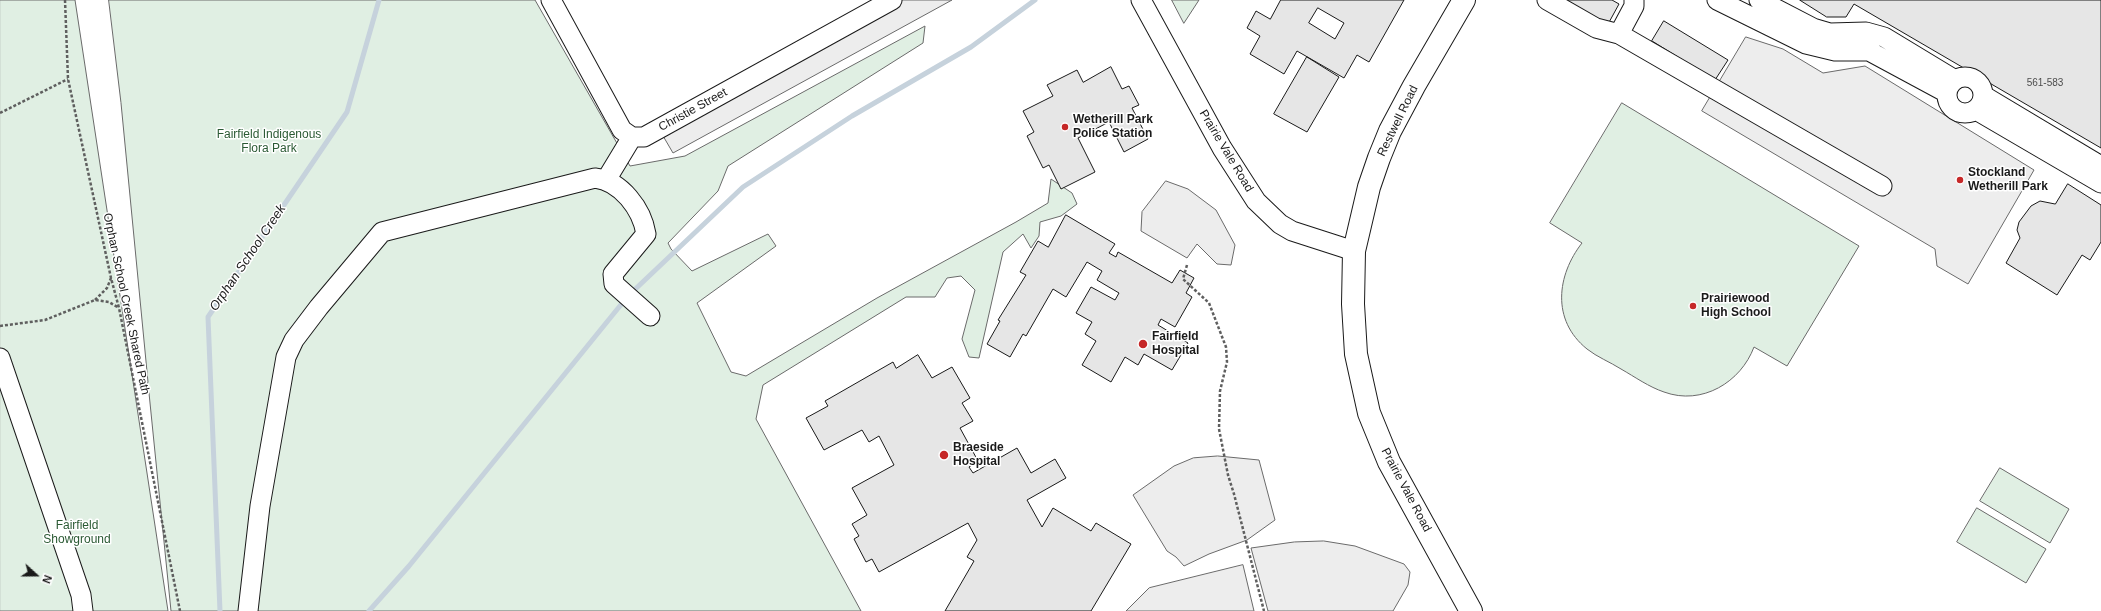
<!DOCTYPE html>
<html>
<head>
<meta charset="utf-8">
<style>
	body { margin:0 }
	#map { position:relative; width:2101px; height:611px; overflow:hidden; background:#fff; font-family:Arial,sans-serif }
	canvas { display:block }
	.north { position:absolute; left:16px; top:555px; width:40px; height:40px; -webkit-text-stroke:3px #fff; paint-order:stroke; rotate:111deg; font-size:11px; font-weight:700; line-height:16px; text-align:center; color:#1a1a1a }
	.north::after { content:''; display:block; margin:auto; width:14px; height:18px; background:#1a1a1a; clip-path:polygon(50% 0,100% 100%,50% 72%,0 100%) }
</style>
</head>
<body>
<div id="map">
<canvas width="2101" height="611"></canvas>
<div class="north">N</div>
</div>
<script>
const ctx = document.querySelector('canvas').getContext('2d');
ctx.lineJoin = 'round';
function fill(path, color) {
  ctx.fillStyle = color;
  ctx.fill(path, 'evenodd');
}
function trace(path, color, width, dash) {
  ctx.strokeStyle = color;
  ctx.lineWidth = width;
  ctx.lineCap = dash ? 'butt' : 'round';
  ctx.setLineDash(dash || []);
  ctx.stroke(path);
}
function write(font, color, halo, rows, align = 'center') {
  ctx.font = font + ' Arial,sans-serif';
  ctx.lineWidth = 3;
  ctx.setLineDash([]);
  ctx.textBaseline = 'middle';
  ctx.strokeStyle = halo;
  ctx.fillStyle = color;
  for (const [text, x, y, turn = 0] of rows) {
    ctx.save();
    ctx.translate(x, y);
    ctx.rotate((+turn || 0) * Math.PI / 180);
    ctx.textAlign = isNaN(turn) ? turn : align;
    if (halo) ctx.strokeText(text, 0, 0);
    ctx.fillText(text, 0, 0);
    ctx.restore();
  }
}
const green = new Path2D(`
	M0,0H75L168,611H0Z
	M109,0H535L630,166L685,156L925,26L923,43L728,166L718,191L668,243L671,249L692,271L768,234L776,246L697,303L731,372L746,376L877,298L1016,222L1048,203L1051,179L1072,193L1077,204L1061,216L1040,222L1039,236L1031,248L1023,234L1003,252L979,358L969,357L962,339L975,290L961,276L947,278L935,297H906L763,385L756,419L861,611H171L149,393L146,387L148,382L121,103Z
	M1172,0H1199L1184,23Z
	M1622,103L1859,246L1787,366L1754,347C1741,382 1702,406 1664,392C1649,387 1635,377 1621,369C1610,362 1597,357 1587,349C1551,320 1557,275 1582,243L1550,223Z
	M2000,468L2069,509L2050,543L1980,501Z
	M1977,508L2046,549L2026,583L1957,542Z`);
fill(green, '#e0efe3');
trace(green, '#6a6a6a', 1);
const parking = new Path2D(`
	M891,0H952L673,153L659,129Z
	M1746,37L1783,49L1823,73L1865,66L2034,170L1968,284L1937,266L1935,249L1702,111Z
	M1166,181L1188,189L1216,210L1235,245L1231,265L1217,264L1197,244L1187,258L1141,231L1142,212Z
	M1218,456L1259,460L1275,520L1247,540L1209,554L1184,566L1176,557L1167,551L1133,495L1174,466L1193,458Z
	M1324,541L1355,546L1404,564L1410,572L1408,585L1393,611H1268L1251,548L1294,542Z
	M1243,565L1254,611H1126L1149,588Z`);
fill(parking, '#ededed');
trace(parking, '#6a6a6a', 1);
trace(new Path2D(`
	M220,611L208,317L347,112L379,0
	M369,611L409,566L628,296L743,187L852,116L971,47L1035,0`), '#c6d2dc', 5);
const building = new Path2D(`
	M1281,0H1404L1369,62L1357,55L1344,78L1297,51L1284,74L1250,54L1260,36L1247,28L1256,11L1270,19ZM1318,8L1344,23L1335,39L1309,23Z
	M1563,0H1612L1619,4L1607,26Z
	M1800,0H2101V148L1854,4L1846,17H1827Z
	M1664,21L1728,60L1715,80L1652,41Z
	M1307,57L1339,77L1307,132L1274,114Z
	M1111,67L1122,89L1129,86L1139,105L1132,108L1148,139L1124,152L1109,122L1078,138L1095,172L1061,189L1049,165L1043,168L1027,136L1034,132L1023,111L1053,96L1047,85L1077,70L1083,82Z
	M2068,184L2101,205V242L2090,260L2082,255L2057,295L2006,263L2020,238L2017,230L2019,222L2031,206L2040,201L2055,204Z
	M1066,215L1115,244L1109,253L1116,257L1118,252L1172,283L1180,270L1194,278L1186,293L1192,297L1175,327L1161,319L1158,325L1188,343L1172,370L1144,354L1138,365L1125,357L1111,382L1082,365L1096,341L1085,334L1092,322L1076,313L1091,287L1115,300L1119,293L1097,280L1102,271L1087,262L1066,297L1053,289L1026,336L1023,334L1010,357L987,344L1000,321L998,320L1026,275L1020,272L1038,241L1048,247Z
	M918,355L932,378L952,367L970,398L962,403L973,421L960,428L978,461L969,467L973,473L1017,448L1031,473L1055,459L1066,478L1027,500L1042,527L1053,508L1091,531L1096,523L1131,544L1091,611H945L974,561L967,557L977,540L968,523L879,572L872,559L866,562L854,539L859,536L852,524L867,515L852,488L894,465L879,436L869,442L862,430L824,450L806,418L828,406L825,401L893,362L896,368Z`);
fill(building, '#e6e6e6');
trace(building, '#1a1a1a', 1);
const minor = new Path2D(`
	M551,0L622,130L632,137H644L892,0
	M1141,0L1222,148L1256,201L1280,224L1292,231L1354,251
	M1547,0L1596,28L1619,34L1882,186
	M1717,0L1806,44L1835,51H1869L1947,93
	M1759,0L1813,28L1830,33L1866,32L1884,37L1955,80
	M1619,34L1634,6V0
	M1947 95a18 18 0 1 1 36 0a18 18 0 1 1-36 0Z
	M1984,96L2101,166
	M1976,110L2101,183
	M606,180L632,137
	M0,358L81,595L83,611
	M248,611L260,506L286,357L294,340L319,307L382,232L595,178C621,181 642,209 646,234L613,274L614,284L650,316`);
const major = new Path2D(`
	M1464,0L1414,86L1390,131L1379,158L1369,187L1354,251L1353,304L1356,354L1369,413L1389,462L1471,611`);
trace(minor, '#1a1a1a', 21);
trace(major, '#1a1a1a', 24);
trace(new Path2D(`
	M65,0L68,79L111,278L119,308L180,611
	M0,113L68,79
	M1187,265L1183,279L1209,303L1226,347L1227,362L1220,391L1219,429L1228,475L1234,494L1264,611
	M95,300L107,288L111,278
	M0,326L45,320L95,300L109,302L119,308`), '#5f5f5f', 2.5, [3, 2]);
trace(minor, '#fff', 19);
trace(major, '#fff', 22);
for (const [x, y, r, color] of [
	[1065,127,4,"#c62828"],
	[1960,180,4,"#c62828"],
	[1693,306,4,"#c62828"],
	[1143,344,5,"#c62828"],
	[944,455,5,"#c62828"]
]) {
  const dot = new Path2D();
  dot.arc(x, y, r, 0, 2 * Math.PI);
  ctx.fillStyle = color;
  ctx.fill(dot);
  trace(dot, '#fff', 1.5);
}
write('10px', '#4d4d4d', null, [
	["561-583",2045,83]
]);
write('12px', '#1a1a1a', '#fff', [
	["Christie Street",693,110,-29],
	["Restwell Road",1398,121,-64],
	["Prairie Vale Road",1226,151,59],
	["Orphan School Creek Shared Path",126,304,78],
	["Prairie Vale Road",1406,490,62]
]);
write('bold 12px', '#1a1a1a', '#fff', [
	["Wetherill Park",1073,120],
	["Police Station",1073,134],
	["Stockland",1968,173],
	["Wetherill Park",1968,187],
	["Prairiewood",1701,299],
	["High School",1701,313],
	["Fairfield",1152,337],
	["Hospital",1152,351],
	["Braeside",953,448],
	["Hospital",953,462]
], 'left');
write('12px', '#2b5a34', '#fff', [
	["Fairfield Indigenous",269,135],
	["Flora Park",269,149],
	["Fairfield",77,526],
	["Showground",77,540]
]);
write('italic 13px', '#1a1a1a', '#fff', [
	["Orphan School Creek",248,258,-56]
]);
</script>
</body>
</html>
